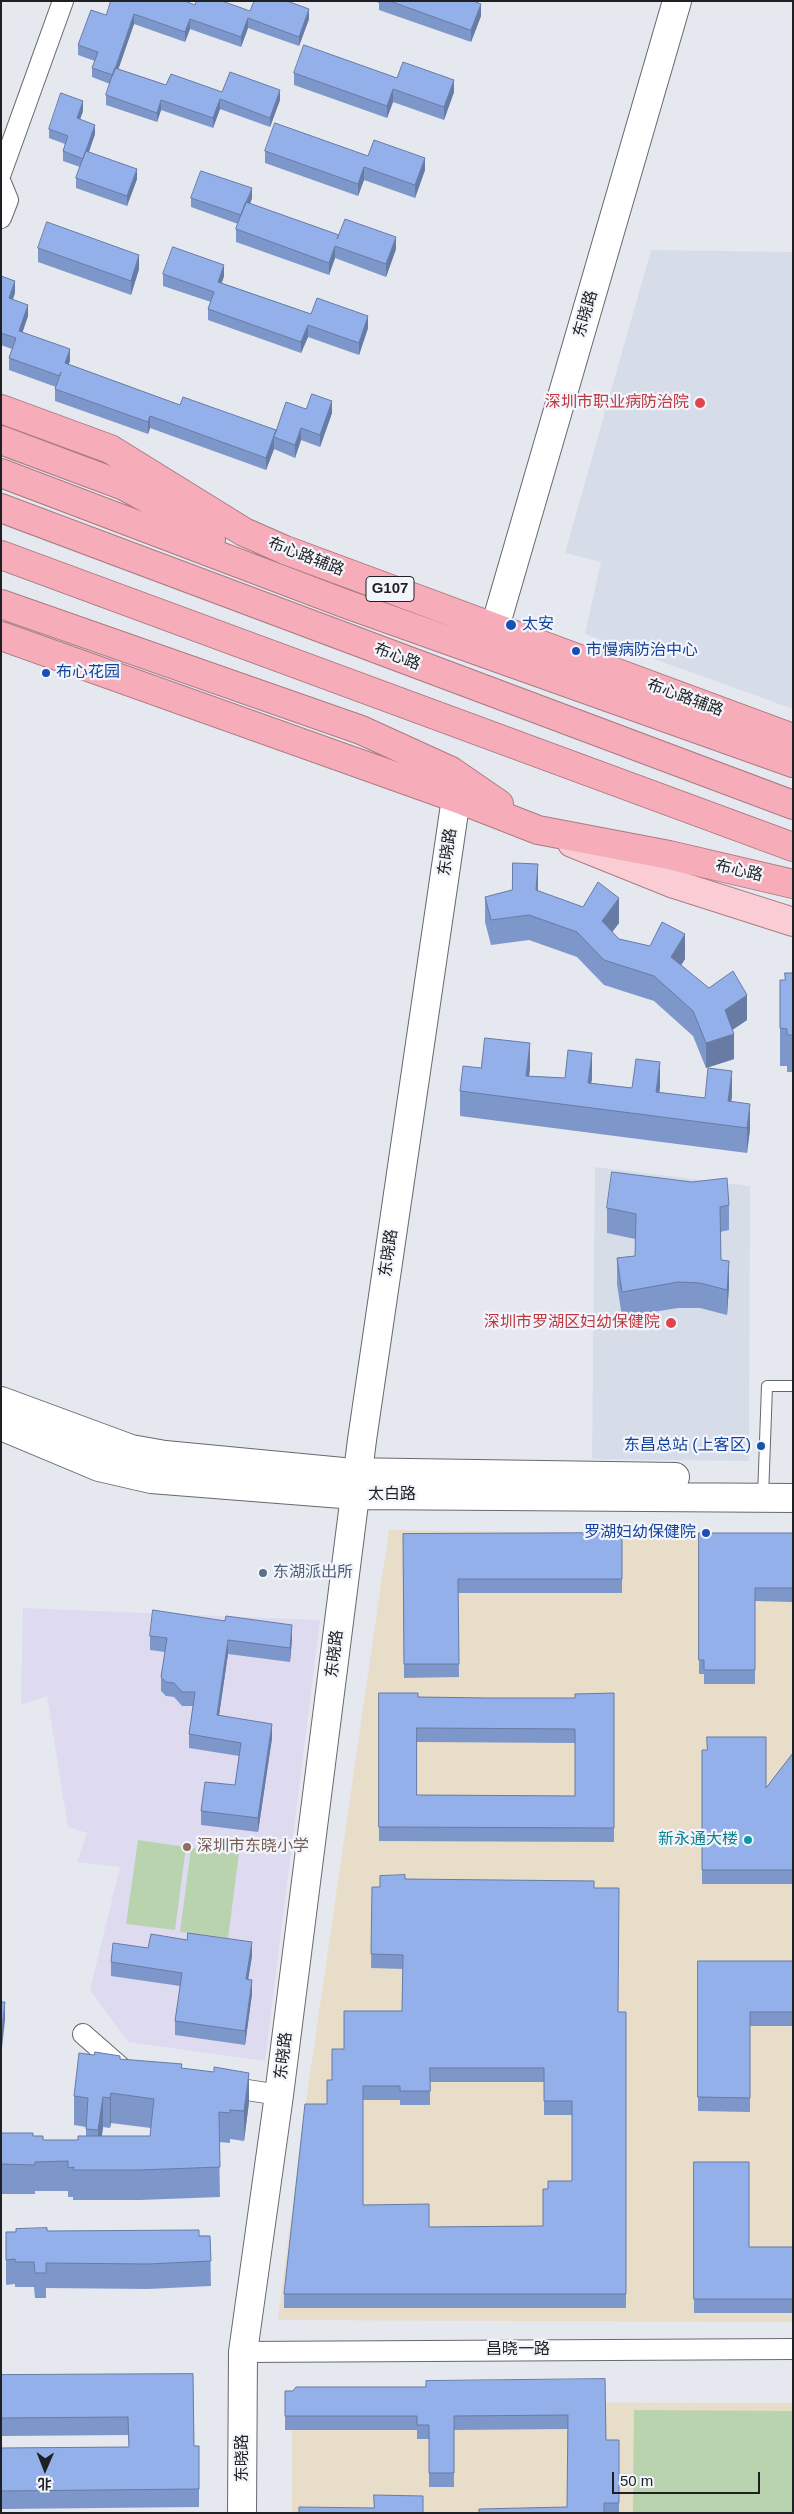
<!DOCTYPE html>
<html>
<head>
<meta charset="utf-8">
<style>
	body { margin:0 }
	#map { position:relative; width:794px; height:2514px; overflow:hidden; background:#e5e8ee; font-family:Arial,"Noto Sans SC",sans-serif }
	canvas { display:block }
	.frame { position:absolute; inset:0; border:2px solid #1f2022; pointer-events:none }
	.north { position:absolute; left:20px; top:2444px; width:50px; height:50px; -webkit-text-stroke:4px #f2f5fb; paint-order:stroke; rotate:181deg; font-size:14px; font-weight:700; line-height:20px; text-align:center; color:#1f2022 }
	.north::after { content:''; display:block; margin:auto; width:18px; height:22px; background:#1f2022; clip-path:polygon(50% 0,100% 100%,50% 72%,0 100%) }
	.scale { position:absolute; left:612px; top:2472px; width:148px; height:22px; box-sizing:border-box; border:2px solid #1f2022; border-top:0; padding-left:6px; font-size:15px; line-height:18px; white-space:nowrap; color:#1f2022; -webkit-text-stroke:4px #f2f5fb; paint-order:stroke }
</style>
</head>
<body>
<div id="map">
<canvas width="794" height="2514"></canvas>
<div class="frame"></div>
<div class="north">北</div>
<div class="scale">50 m</div>
</div>
<script>
const ctx = document.querySelector('canvas').getContext('2d');
ctx.lineJoin = 'round';
function fill(path, color) {
  ctx.fillStyle = color;
  ctx.fill(path, 'evenodd');
}
function trace(path, color, width, dash) {
  ctx.strokeStyle = color;
  ctx.lineWidth = width;
  ctx.lineCap = dash ? 'butt' : 'round';
  ctx.setLineDash(dash || []);
  ctx.stroke(path);
}
function write(font, color, halo, rows, align = 'center') {
  ctx.font = font + ' Arial,"Noto Sans SC",sans-serif';
  ctx.lineWidth = 4.5;
  ctx.setLineDash([]);
  ctx.textBaseline = 'middle';
  ctx.strokeStyle = halo;
  ctx.fillStyle = color;
  for (const [text, x, y, turn = 0] of rows) {
    ctx.save();
    ctx.translate(x, y);
    ctx.rotate((+turn || 0) * Math.PI / 180);
    ctx.textAlign = isNaN(turn) ? turn : align;
    if (halo) ctx.strokeText(text, 0, 0);
    ctx.fillText(text, 0, 0);
    ctx.restore();
  }
}
fill(new Path2D(`
	M651,250L793,252V709L585,634L601,562L565,553Z
	M595,1167L750,1186L749,1461L592,1459Z`), '#d6dde9');
fill(new Path2D(`
	M389,1530L793,1536V2322L278,2320L304,2116Z
	M292,2402L793,2403V2513H292Z`), '#e7ddc8');
fill(new Path2D(`
	M23,1608L320,1620L265,2061L128,2042L90,1990L120,1867L77,1862L87,1833L68,1827L47,1696L21,1705Z`), '#dedbf1');
fill(new Path2D(`
	M138,1840L186,1847L175,1930L126,1924Z
	M191,1848L239,1854L228,1938L180,1932Z
	M634,2410L793,2411V2513H633Z`), '#bad3af');
const lane = new Path2D(`
	M763,1497L767,1386H793`);
const street = new Path2D(`
	M1,173L63,1
	M1,183L8,200L1,218
	M83,2034L124,2070
	M222,2086L279,2095
	M243,2352L793,2349`);
const secondary = new Path2D(`
	M495,627L677,1
	M1,1401L131,1449L165,1455L343,1472L675,1477
	M1,1426L99,1467L151,1479L355,1495L793,1498
	M242,2513L243,2352L279,2095L362,1440L456,798`);
const primary = new Path2D(`
	M572,843L674,884L793,922`);
const highway = new Path2D(`
	M1,409L110,449L244,532L285,550L793,738
	M1,440L124,486L150,500L211,540
	M1,473L346,604L793,763
	M1,508L793,805
	M1,555L793,847
	M1,604L361,730L451,771L499,804
	M1,636L456,798L538,830L669,855L793,884`);
trace(lane, '#66696e', 12);
trace(street, '#66696e', 22);
trace(secondary, '#66696e', 30);
trace(primary, '#ab7b84', 30);
trace(highway, '#ab7b84', 30);
trace(lane, '#fff', 10);
trace(street, '#fff', 20);
trace(secondary, '#fff', 28);
trace(primary, '#facdd5', 28);
trace(highway, '#f7acb9', 28);
fill(new Path2D(`
	M374,1H473L481,16L471,42L379,10V3Z
	M195,5L309,19L299,46L248,28L241,47L190,29L185,42L134,24L118,69L166,85L280,100L270,127L220,109L213,128L161,110L157,122L106,105V95L110,84L92,77V68L95,61L78,55V45L106,15Z
	M294,73L397,78L454,92L444,120L393,102L387,118L294,85Z
	M83,111L80,119L95,134L89,152L137,179L127,206L76,188V178L80,167L63,161V151L65,144L49,138V129Z
	M265,151L368,156L425,170L415,198L364,180L358,196L265,163Z
	M191,198H252L250,204L339,235L396,249L386,277L335,258L329,275L236,242V229L238,224L191,207Z
	M38,248L139,269L131,295L38,262Z
	M163,274L224,276L222,283L311,314L368,328L359,355L308,337L301,353L208,320V309L211,302L163,286Z
	M1,276L15,293L13,299L28,316L22,332L70,361L68,364L180,405L276,430L306,409L332,413L320,447L301,440L295,458L274,449L266,470L150,428L148,434L55,401V389L56,387L9,370V358L12,349L1,345Z
	M512,890L538,891L619,923L612,932L619,939L685,959L681,965L747,1020L732,1030L734,1059L706,1068L693,1036L654,1001L604,985L577,957L529,940L491,945L485,922V897Z
	M793,973V1072H787V1066H780V980H785Z
	M481,1068H530L529,1076L565,1078H592L591,1083L632,1088L660,1087L659,1093L705,1098L732,1096L731,1101L750,1129L747,1153L460,1116V1091Z
	M729,1205V1230L720,1232L721,1260L729,1286L727,1315L700,1308H678L622,1317L617,1284V1258L635,1256V1239L607,1233V1208Z
	M622,1533V1593H458L459,1677L404,1678L403,1534Z
	M699,1533H793V1602L755,1601V1684H704V1674H699Z
	M150,1636L292,1639L290,1662L228,1654L219,1715L272,1738L258,1832L201,1825V1811L235,1785L239,1756L189,1748V1734L193,1706H182L174,1697L166,1696L161,1691V1677L165,1652L150,1650Z
	M379,1693L418,1697L486,1698H575L614,1693V1842L379,1841ZM417,1742L575,1743V1796L417,1795Z
	M702,1750L766,1788L793,1753V1884H702Z
	M405,1879L594,1888L618,2012H626V2308H284V2294L327,2104L344,2049L402,2011L403,1969L371,1968L372,1887H380ZM430,2082H544V2115H572V2181L548,2189L543,2226L429,2227L363,2205V2100H400V2105H430Z
	M148,1948L252,1956L248,1979L252,1994L245,2045L175,2035V2021L180,1986L111,1976V1962Z
	M698,1961H793V2026H750V2112L698,2111Z
	M120,2059L182,2068L249,2102L244,2141L230,2139V2143L219,2142L220,2197L140,2200H73V2197H68V2191H35V2194H1V2133L33,2136L43,2140H78L86,2136V2127L74,2125V2096ZM111,2123L151,2128L150,2136H102L103,2127L110,2128Z
	M694,2162L749,2247H793V2313H694Z
	M47,2231L210,2236L211,2286L148,2289L46,2288V2298H35L34,2287H15V2284L6,2285V2232Z
	M193,2374L194,2446H199V2507L1,2509V2448L129,2447L128,2435L1,2436V2375Z
	M605,2379L606,2440H619V2513H479L567,2507L568,2429L454,2430V2487H429V2439H417V2430H285V2391L426,2387Z`), '#7e97ca');
fill(new Path2D(`
	M481,4V16L471,42V30Z
	M309,9V19L299,46V37Z
	M134,14V24L113,85V75Z
	M248,18V28L241,47V37Z
	M190,19V29L185,42V32Z
	M454,80V92L444,120V107Z
	M393,89V102L387,118V106Z
	M280,90V100L270,127V118Z
	M220,99V109L213,128V118Z
	M161,100V110L157,122V113Z
	M83,101V111L77,128V118Z
	M95,125V134L83,168V159Z
	M425,158V170L415,198V185Z
	M364,167V180L358,196V184Z
	M137,169V179L127,206V196Z
	M252,188V198L242,225V216Z
	M396,237V249L386,277V264Z
	M335,246V258L329,275V263Z
	M139,255V269L131,295V281Z
	M224,265V276L218,293V282Z
	M15,281V293L9,310V298Z
	M28,305V316L19,343V331Z
	M368,316V328L359,355V343Z
	M308,325V337L301,353V342Z
	M70,349V361L65,375V363Z
	M332,401V413L320,447V435Z
	M150,416V428L148,434V422Z
	M301,428V440L295,458V445Z
	M274,437V449L266,470V458Z
	M538,864V889L536,916V890Z
	M619,898V923L602,946V921Z
	M685,934V959L671,982V957Z
	M747,995V1020L725,1035V1010Z
	M734,1034V1059L706,1068V1043Z
	M530,1043V1068L526,1101V1076Z
	M592,1053V1078L588,1108V1083Z
	M660,1062V1087L656,1117V1092Z
	M732,1071V1096L728,1126V1101Z
	M750,1104V1129L747,1153V1128Z
	M729,1261V1286L727,1315V1290Z
	M292,1625V1639L290,1662V1648Z
	M228,1640V1654L217,1729V1715Z
	M272,1724V1738L258,1832V1818Z
	M252,1942V1956L246,1993V1979Z
	M252,1980V1994L245,2045V2031Z
	M5,2002V2020L1,2057V2039Z
	M249,2073V2102L244,2141V2111Z
	M111,2093V2123L110,2128V2098Z
	M103,2097V2127L98,2160V2130Z`), '#677ba4');
const building = new Path2D(`
	M111,1H185L195,5L196,1H222L250,11L254,1H287L309,9L299,37L248,18L241,37L190,19L185,32L134,14L113,75L92,68L98,52L78,45L91,10L106,15Z
	M390,1H473L481,4L471,30Z
	M304,45L397,78L403,62L454,80L444,107L393,89L387,106L294,73Z
	M115,68L166,85L171,74L222,92L230,72L280,90L270,118L220,99L213,118L161,100L157,113L106,95Z
	M61,93L83,101L77,118L95,125L83,159L63,151L68,136L49,129Z
	M275,123L368,156L374,140L425,158L415,185L364,167L358,184L265,151Z
	M86,151L137,169L127,196L76,178Z
	M201,171L252,188L241,215L191,198Z
	M246,202L339,235L337,239L345,219L396,237L386,264L335,246L329,263L236,229Z
	M47,222L139,255L131,281L38,248Z
	M173,247L224,265L218,282L311,314L317,298L368,316L359,343L308,325L301,342L208,309L214,292L163,274Z
	M1,276L15,281L9,298L28,305L19,331L70,349L65,363L180,405L183,397L276,430L266,458L150,416L148,422L55,389L61,372L60,376L9,358L16,338L1,333Z
	M312,394L332,401L320,435L301,428L295,445L274,437L286,402L306,409Z
	M513,863L538,864L536,890L583,907L598,882L619,898L602,921L619,939L650,946L662,922L685,934L671,957L709,988L733,971L747,995L725,1010L734,1034L706,1043L693,1011L654,976L604,960L577,932L529,915L491,920L485,897L512,890Z
	M785,973H793V1035H787V1029L780,1028V980H785Z
	M485,1038L530,1043L526,1076L565,1078L568,1050L592,1053L588,1083L632,1088L636,1059L660,1062L656,1092L705,1098L708,1068L732,1071L728,1101L750,1104L747,1128L460,1091L463,1066L481,1068Z
	M612,1172L692,1182L727,1178L729,1205L720,1207L721,1260L729,1261L727,1290L700,1283L678,1282L622,1292L617,1258L635,1256L636,1214L607,1208Z
	M622,1533V1579H458L459,1664H404L403,1534Z
	M699,1533H793V1588H755V1670H704V1660H699Z
	M153,1610L225,1621L226,1616L292,1625L290,1648L228,1640L217,1715L272,1724L258,1818L201,1811L205,1782L235,1785L241,1743L189,1734L195,1692H182L174,1683L166,1682L161,1677L167,1638L150,1636Z
	M379,1693H418V1697L486,1698H575V1694L614,1693V1828L379,1827ZM417,1728L575,1729V1796L417,1795Z
	M707,1737H766V1788L793,1753V1870H702V1750H707Z
	M405,1875V1879L594,1881V1888H619L618,2012H626V2294H284L305,2104H327V2080H332V2049H344V2011H402L403,1955L371,1954L372,1887H380V1876ZM430,2068H544V2101H572V2181H548V2189H543V2226L429,2227V2204L363,2205V2086H400V2091H430Z
	M188,1933L252,1942L246,1979L252,1980L245,2031L175,2021L182,1973L111,1962L113,1943L148,1948L151,1934L187,1940Z
	M698,1961H793V2012H750V2098L698,2097Z
	M1,2002H5L1,2039Z
	M95,2052L120,2056V2059L182,2064L181,2068L214,2072V2067L249,2073L244,2111L230,2110V2113L219,2112L220,2167L140,2170H73L74,2167L68,2168V2161L35,2162V2165L1,2164V2133H33V2136H43V2140H78V2136H150L154,2099L111,2093L110,2098L103,2097L98,2130L86,2129L88,2098L74,2096L79,2053L94,2055Z
	M694,2162H749V2247H793V2299H694Z
	M47,2228V2231L199,2230V2236H210L211,2261L148,2264L46,2263V2273H35L34,2262H15V2259L6,2260V2232H16V2229Z
	M193,2374L194,2446H199V2489L1,2491V2448L129,2447L128,2417L1,2418V2375Z
	M605,2379L606,2440H619V2503H604V2513H479V2509L567,2507L568,2415L454,2416V2473H429V2425H417V2416H285V2391H293L296,2387H426V2381Z
	M374,2495L423,2496V2513H299V2507L374,2508Z`);
fill(building, '#93b0eb');
trace(building, '#677ba4', 1);
for (const [x, y, r, color] of [
	[700,403,6,"#e0444e"],
	[511,625,6,"#1a4fb4"],
	[576,651,5,"#1a4fb4"],
	[46,673,5,"#1a4fb4"],
	[671,1323,6,"#e0444e"],
	[761,1446,5,"#1a4fb4"],
	[706,1533,5,"#1a4fb4"],
	[263,1573,5,"#5c6f8a"],
	[748,1840,5,"#0f9aa8"],
	[187,1847,5,"#8d6e63"]
]) {
  const dot = new Path2D();
  dot.arc(x, y, r, 0, 2 * Math.PI);
  ctx.fillStyle = color;
  ctx.fill(dot);
  trace(dot, '#f2f5fb', 2);
}
for (const [x, y, w] of [
	[390,589,48]
]) {
  const box = new Path2D();
  box.roundRect(x - w / 2, y - 12.5, w, 25, 4);
  ctx.fillStyle = '#f2f5fb';
  ctx.fill(box);
  trace(box, '#1f2022', 1);
}
write('bold 15px', '#1f2022', null, [
	["G107",390,589]
]);
write('16px', '#1f2022', '#f2f5fb', [
	["东晓路",586,314,-74],
	["布心路辅路",306,557,21],
	["布心路",397,657,21],
	["布心路辅路",685,698,20],
	["东晓路",448,852,-82],
	["布心路",739,871,13],
	["东晓路",389,1253,-82],
	["太白路",392,1495],
	["东晓路",335,1654,-83],
	["东晓路",284,2056,-83],
	["昌晓一路",518,2350],
	["东晓路",243,2458,-90]
]);
write('16px', '#be3a42', '#f2f5fb', [
	["深圳市职业病防治院",689,403],
	["深圳市罗湖区妇幼保健院",660,1323]
], 'right');
write('16px', '#164399', '#f2f5fb', [
	["太安",522,625],
	["市慢病防治中心",586,651],
	["布心花园",56,673],
	["东昌总站 (上客区)",751,1446,"right"],
	["罗湖妇幼保健院",696,1533,"right"]
], 'left');
write('16px', '#4e5e75', '#f2f5fb', [
	["东湖派出所",273,1573]
], 'left');
write('16px', '#0d838f', '#f2f5fb', [
	["新永通大楼",738,1840]
], 'right');
write('16px', '#785e54', '#f2f5fb', [
	["深圳市东晓小学",197,1847]
], 'left');
</script>
</body>
</html>
